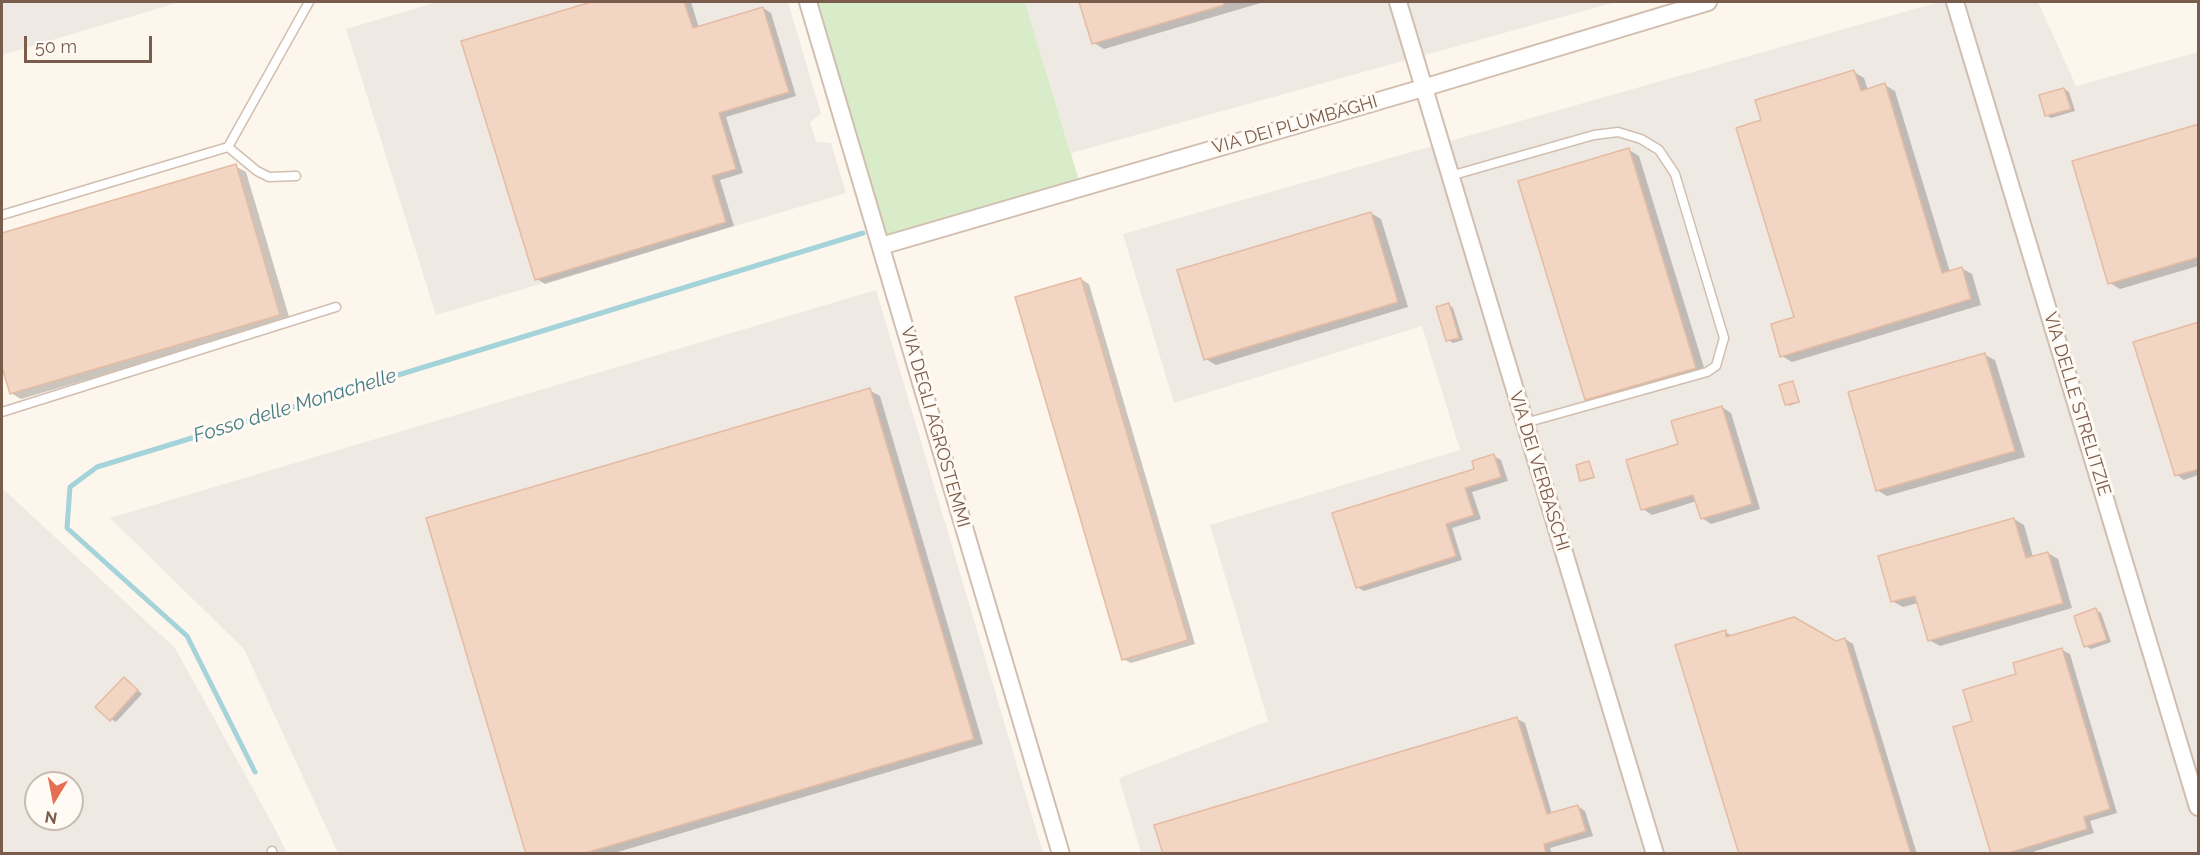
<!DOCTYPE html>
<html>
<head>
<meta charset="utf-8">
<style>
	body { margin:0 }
	#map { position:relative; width:2200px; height:855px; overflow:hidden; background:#fdf6ec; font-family:Raleway,sans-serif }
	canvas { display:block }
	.frame { position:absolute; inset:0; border:3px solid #7a5c4d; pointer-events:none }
	.north { position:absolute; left:24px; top:771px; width:60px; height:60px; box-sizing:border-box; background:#fffaf3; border:2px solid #cabbb1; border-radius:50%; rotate:190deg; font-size:16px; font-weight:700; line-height:24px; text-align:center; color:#7a5c4d }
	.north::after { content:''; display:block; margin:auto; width:21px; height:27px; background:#e76f51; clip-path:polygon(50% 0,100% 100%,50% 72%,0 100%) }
	.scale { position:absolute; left:24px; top:36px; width:128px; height:27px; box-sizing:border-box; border:3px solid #7a5c4d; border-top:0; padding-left:8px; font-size:18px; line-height:21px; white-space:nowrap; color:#7a5c4d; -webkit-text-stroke:4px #fffaf3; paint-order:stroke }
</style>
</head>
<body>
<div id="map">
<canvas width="2200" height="855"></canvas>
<div class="frame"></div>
<div class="north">N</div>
<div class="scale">50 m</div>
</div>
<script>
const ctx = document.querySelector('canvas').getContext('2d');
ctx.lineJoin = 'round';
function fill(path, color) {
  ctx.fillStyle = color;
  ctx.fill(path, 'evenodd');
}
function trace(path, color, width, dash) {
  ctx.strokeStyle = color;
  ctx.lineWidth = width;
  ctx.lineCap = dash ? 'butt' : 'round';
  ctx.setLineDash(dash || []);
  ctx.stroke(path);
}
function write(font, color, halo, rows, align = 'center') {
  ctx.font = font + ' Raleway,sans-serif';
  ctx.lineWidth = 6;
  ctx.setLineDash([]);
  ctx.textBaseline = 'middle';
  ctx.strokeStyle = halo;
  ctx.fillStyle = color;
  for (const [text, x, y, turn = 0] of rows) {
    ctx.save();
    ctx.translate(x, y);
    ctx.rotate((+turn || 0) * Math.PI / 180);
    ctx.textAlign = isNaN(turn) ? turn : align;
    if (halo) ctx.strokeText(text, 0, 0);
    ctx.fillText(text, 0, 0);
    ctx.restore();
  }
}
fill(new Path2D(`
	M2,2H180L2,55Z
	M437,2H788L821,114L810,122L816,142L831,143L846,193L436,315L346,29Z
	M1025,2H1616L1071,153Z
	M1939,2H2038L2076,86L2198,52V853H1141L1119,778L1268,721L1210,525L1460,450L1422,326L1174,403L1123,234Z
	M876,290L1043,853H338L244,649L110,518Z
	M2,488L175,648L273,825L287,853H2ZM36,783H72V819H36Z`), '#efe9e4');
fill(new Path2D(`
	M808,2H1025L1081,187L881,246Z`), '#d8ecc9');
fill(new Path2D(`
	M596,2H691L699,28L763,8L771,13L796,96L726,117L743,173L720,180L734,226L545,284L537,279L463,42Z
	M1081,2H1264L1104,49L1094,43Z
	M1854,72L1864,78L1868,90L1885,85L1895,91L1950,272L1961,268L1972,274L1981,305L1792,362L1782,356L1796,318L1763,121Z
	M2064,89L2069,92L2075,111L2051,118L2046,115Z
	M2198,125V266L2120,289L2110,283Z
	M1629,150L1639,156L1706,374L1596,405L1586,399Z
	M235,166L246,172L290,320L21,399L11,393L2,361V234Z
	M1371,213L1381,219L1408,307L1216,365L1206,359Z
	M1081,279L1089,284L1195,644L1131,663L1123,659Z
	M1449,305L1453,308L1463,340L1453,343L1448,340Z
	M2198,323V475L2184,480L2177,475Z
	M1985,355L1995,360L2025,457L1887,496L1877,490Z
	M1793,382L1800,402L1789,406L1787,404Z
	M869,390L880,396L983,744L611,854H528Z
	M1722,407L1731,413L1760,509L1711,524L1702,518L1697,501L1652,515L1643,509L1680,445Z
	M1494,456L1501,460L1508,481L1472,492L1481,519L1452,528L1462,560L1364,591L1357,587L1476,470Z
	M1589,463L1595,478L1583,481L1582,480Z
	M2014,519L2024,525L2033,557L2048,553L2058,559L2072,608L1940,646L1929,640L1918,603L1903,607L1892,601Z
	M2096,610L2101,613L2111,642L2091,649L2086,646Z
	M1725,632L1735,637L1835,642L1845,639L1853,644L1917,854H1741Z
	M2062,650L2070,654L2117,813L2090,821L2094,833L2026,854H1993L1974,722L2018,675Z
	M124,678L142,694L116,722L111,719Z
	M1517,719L1525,723L1552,814L1577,806L1585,811L1593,836L1550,848L1552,854H1164Z`), '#0003');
trace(new Path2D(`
	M255,772L187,636L67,528L70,487L97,467L863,233`), '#a5d3da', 5);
const building = new Path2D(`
	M591,2H684L693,28L763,7L789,92L719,113L736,169L712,176L726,222L535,280L461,41Z
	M1079,2H1223L1224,5L1092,44Z
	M1854,70L1861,91L1885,83L1942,273L1962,267L1971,299L1780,357L1771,324L1794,317L1736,128L1761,120L1755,100Z
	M2064,88L2071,109L2045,116L2039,95Z
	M2199,124V257L2108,284L2072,161Z
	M1629,148L1696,368L1585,400L1518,181Z
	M236,164L280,315L10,394L2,367V233Z
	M1371,212L1398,302L1204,360L1177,270Z
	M1081,278L1188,640L1122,660L1015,297Z
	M1449,303L1459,338L1446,341L1436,307Z
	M2199,322V469L2175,476L2133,342Z
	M1985,353L2015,451L1876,491L1848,392Z
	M1793,381L1799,402L1785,405L1779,385Z
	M870,388L974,739L582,854H526L426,518Z
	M1722,406L1752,504L1701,519L1693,495L1641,510L1626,460L1678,444L1671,421Z
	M1494,454L1501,477L1465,488L1474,515L1446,524L1456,556L1356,588L1332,513L1474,469L1472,461Z
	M1589,461L1594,477L1580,481L1576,465Z
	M2014,518L2026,558L2048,552L2063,603L1928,641L1915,596L1891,602L1878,556Z
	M2096,608L2107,640L2084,647L2074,616Z
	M1794,617L1836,641L1845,638L1911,854H1739L1675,645L1726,630V637Z
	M2062,648L2110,809L2084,817L2087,829L2005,854H1991L1953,727L1972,721L1963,690L2016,674L2013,663Z
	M124,677L138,690L110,721L95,707Z
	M1517,717L1547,814L1578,805L1586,831L1544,844L1546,854H1163L1154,825Z`);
fill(building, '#f3d5c3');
trace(building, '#e6bba3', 1.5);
const lane = new Path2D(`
	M228,147L257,171L269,177L296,176
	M1450,176L1594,135L1618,132L1641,139L1659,150L1675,174L1724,338L1716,366L1707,372L1525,423
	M2,215L228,147L309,2
	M2,412L336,307
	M272,851L273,854`);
const street = new Path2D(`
	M808,2L1061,854
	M1398,2L1655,854
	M1955,2L2198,807
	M881,246L1423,88L1708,2`);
trace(lane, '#d1beb0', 11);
trace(street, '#d1beb0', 20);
trace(lane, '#fff', 8);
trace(street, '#fff', 16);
write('18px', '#7a5c4d', '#fffaf3', [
	["VIA DEI PLUMBAGHI",1295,125,-16],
	["VIA DELLE STRELITZIE",2077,404,73],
	["VIA DEGLI AGROSTEMMI",935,427,74],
	["VIA DEI VERBASCHI",1539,471,73]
]);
write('italic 20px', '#437c86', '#fffaf3', [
	["Fosso delle Monachelle",295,406,-17]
]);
</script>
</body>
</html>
